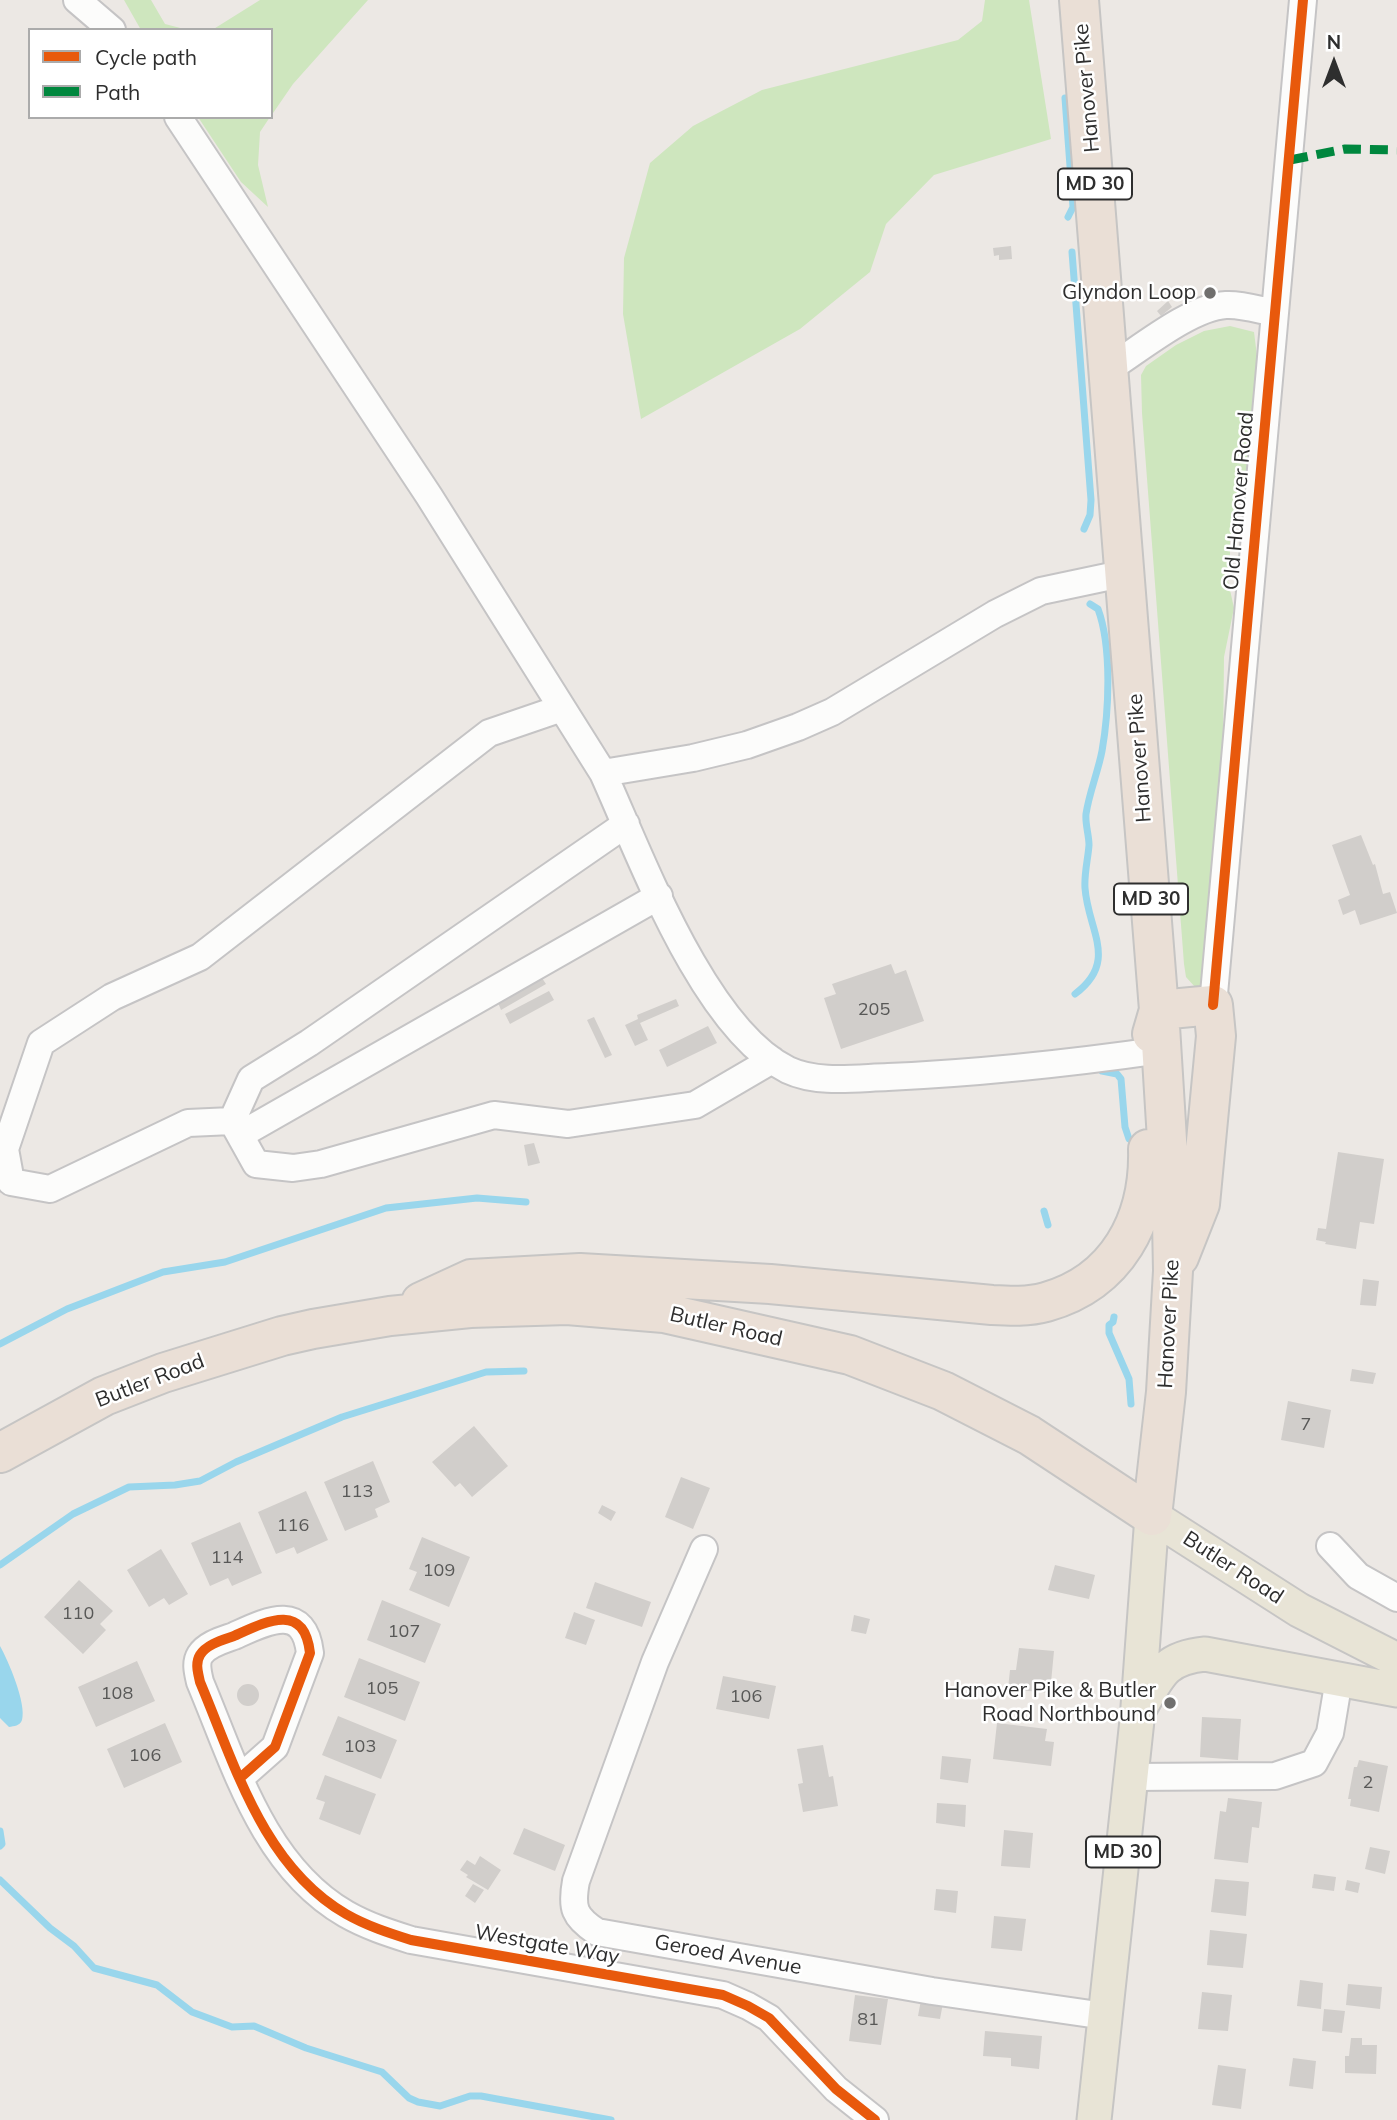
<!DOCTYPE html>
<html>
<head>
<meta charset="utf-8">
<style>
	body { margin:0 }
	#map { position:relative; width:1397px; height:2120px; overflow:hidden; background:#ece8e4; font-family:Mulish,sans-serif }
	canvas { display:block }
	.legend { position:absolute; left:28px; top:28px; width:245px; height:91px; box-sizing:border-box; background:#fff; border:2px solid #ababab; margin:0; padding:9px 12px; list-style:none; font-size:21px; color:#2e2e2e }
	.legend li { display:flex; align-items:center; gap:14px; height:35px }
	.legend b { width:35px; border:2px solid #ababab }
	.north { position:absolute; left:1299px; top:28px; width:70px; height:70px; -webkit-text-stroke:5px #fff; paint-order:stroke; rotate:0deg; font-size:19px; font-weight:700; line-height:28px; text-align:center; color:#2e2e2e }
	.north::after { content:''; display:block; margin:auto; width:24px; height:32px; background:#2e2e2e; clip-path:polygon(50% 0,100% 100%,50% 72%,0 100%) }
</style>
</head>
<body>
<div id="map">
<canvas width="1397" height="2120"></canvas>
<ul class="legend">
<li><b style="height:9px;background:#e8590c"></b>Cycle path</li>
<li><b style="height:9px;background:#00873e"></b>Path</li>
</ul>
<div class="north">N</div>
</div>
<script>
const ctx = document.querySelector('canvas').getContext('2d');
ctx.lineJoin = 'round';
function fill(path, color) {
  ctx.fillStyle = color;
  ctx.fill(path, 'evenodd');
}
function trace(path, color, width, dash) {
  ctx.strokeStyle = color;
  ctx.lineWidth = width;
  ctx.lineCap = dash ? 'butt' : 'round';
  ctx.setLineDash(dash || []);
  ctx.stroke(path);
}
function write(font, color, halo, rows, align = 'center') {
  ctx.font = font + ' Mulish,sans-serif';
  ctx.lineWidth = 5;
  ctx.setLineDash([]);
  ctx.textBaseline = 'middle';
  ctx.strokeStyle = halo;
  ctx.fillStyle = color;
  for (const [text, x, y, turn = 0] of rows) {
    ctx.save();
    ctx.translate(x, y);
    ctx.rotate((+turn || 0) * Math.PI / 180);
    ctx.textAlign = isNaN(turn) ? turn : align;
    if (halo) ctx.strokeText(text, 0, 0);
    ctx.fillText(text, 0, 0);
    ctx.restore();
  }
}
fill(new Path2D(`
	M124,0H151L165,24L188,30H141Z
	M260,0H368L293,84L271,116V30H212Z
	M985,0H1029L1051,139L934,175L886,224L870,272L800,329L641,419L623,314L624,258L650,163L693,126L762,90L958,40L982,21Z
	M198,117H270L260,132L258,165L268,207L241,182Z
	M1230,326L1254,332L1257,356L1247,484L1238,491L1233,502L1237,512L1230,539V577L1228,581L1234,608L1224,657L1223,750L1205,960L1201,985L1195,987L1186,977L1184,964L1142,413L1141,375L1146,366L1176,345L1204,331Z`), '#cee6be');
fill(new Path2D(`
	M0,1646C8,1660 27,1704 22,1720C20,1726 14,1726 9,1727L0,1718Z`), '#99d6ec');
trace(new Path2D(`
	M1065,98L1073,207L1068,217
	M1072,252L1091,500L1090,515L1084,529
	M1075,994C1119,961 1088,931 1085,888C1084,874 1088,859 1089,845C1089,835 1085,824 1086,814C1089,793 1098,772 1102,751C1109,711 1112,647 1098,609L1090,604
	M1102,1071L1117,1074L1121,1079L1125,1127L1129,1139
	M1044,1211L1048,1225
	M1114,1317L1113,1322L1109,1325V1333L1129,1379L1131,1404
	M0,1344L67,1309L163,1272L225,1262L386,1208L477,1198L526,1202
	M0,1565L73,1514L129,1487L175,1485L200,1481L236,1462L342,1417L486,1372L524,1371
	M0,1831L2,1844L0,1846
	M0,1880L50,1928L74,1946L94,1968L157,1985L192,2012L232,2027L254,2026L306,2048L382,2072L409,2098L418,2102L440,2106L470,2096H481L611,2120`), '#99d6ec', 7);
fill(new Path2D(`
	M1011,246L1012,259L999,260V255L994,256L993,248Z
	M1168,301L1172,307L1161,316L1157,311Z
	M1361,835L1373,865L1375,864L1383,894L1390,892L1397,913L1360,925L1355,910L1343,915L1338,900L1350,895L1332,845Z
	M891,964L895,974L906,970L924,1021L841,1049L824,998L836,994L832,984Z
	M540,975L546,984L501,1010L497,1000Z
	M549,991L554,1000L510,1024L505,1014Z
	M676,999L679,1006L640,1023L648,1040L635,1046L625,1025L638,1019L637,1015Z
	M594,1017L612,1055L605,1058L587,1020Z
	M708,1026L717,1043L667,1067L659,1050Z
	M534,1143L540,1163L528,1166L524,1145Z
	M1338,1152L1384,1159L1374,1224L1360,1222L1356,1249L1325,1244L1326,1242L1316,1240L1318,1228L1326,1229Z
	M1363,1279L1379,1281L1376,1306L1360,1305Z
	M1352,1369L1376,1373L1373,1384L1350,1381Z
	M1288,1401L1331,1410L1324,1448L1281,1440Z
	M474,1426L508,1466L472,1497L460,1483L455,1487L432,1462Z
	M373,1461L390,1502L375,1509L378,1517L345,1531L324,1482Z
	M681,1477L710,1488L693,1529L665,1517Z
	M306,1491L328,1540L297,1554L294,1547L276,1554L258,1512Z
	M602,1505L616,1512L611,1521L598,1513Z
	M240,1522L262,1573L232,1586L228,1578L210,1586L191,1543Z
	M422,1537L470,1557L449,1607L409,1590L417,1572L409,1569Z
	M161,1549L188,1594L169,1605L164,1598L149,1607L127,1570Z
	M1055,1565L1095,1575L1089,1599L1048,1590Z
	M79,1580L113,1611L100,1624L106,1630L83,1654L44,1617Z
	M595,1582L651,1602L642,1627L586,1608Z
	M382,1600L441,1624L425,1663L367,1640Z
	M574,1612L595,1620L586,1645L565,1638Z
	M854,1615L870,1619L866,1634L851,1631Z
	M1019,1648L1054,1651L1050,1693L1008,1689L1010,1670H1016Z
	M359,1658L420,1682L405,1721L344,1697Z
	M137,1661L155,1701L96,1727L78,1687Z
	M723,1676L776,1686L769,1719L716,1709Z
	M237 1695a11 11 0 1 1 22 0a11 11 0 1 1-22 0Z
	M338,1716L397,1740L381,1779L322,1755Z
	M1202,1717L1241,1719L1238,1760L1200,1757Z
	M165,1723L182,1762L124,1788L107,1749Z
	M997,1723L1047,1729L1045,1741L1054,1742L1051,1766L993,1759Z
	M823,1745L829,1777L833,1776L838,1806L803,1812L798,1784L803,1783L797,1749Z
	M942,1756L971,1759L968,1783L940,1779Z
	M1359,1760L1388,1766L1379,1812L1350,1806L1351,1799H1348L1354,1767H1357Z
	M325,1775L376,1794L360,1835L319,1819L325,1802L316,1799Z
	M1228,1798L1262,1802L1259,1828L1252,1827L1248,1863L1214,1859L1220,1811L1226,1812Z
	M937,1803L966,1805L965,1827L936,1823Z
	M524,1828L565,1845L555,1871L513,1854Z
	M1004,1830L1033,1833L1030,1868L1001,1866Z
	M1370,1847L1390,1851L1385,1874L1365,1869Z
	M480,1856L501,1870L488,1890L466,1877L468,1875L460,1870L467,1860L475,1865Z
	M1314,1874L1336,1877L1334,1891L1312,1888Z
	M1215,1879L1249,1882L1246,1916L1211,1912Z
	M1347,1880L1360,1883L1358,1893L1345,1890Z
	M473,1884L484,1890L475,1903L465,1896Z
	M936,1889L958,1891L956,1913L934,1910Z
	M994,1916L1026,1919L1022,1951L991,1948Z
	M1210,1930L1247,1934L1243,1968L1207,1965Z
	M1300,1980L1323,1983L1321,2009L1297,2006Z
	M1348,1984L1382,1987L1380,2009L1346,2005Z
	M1202,1992L1232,1995L1228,2031L1198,2029Z
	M855,1995L888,1999L881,2045L849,2041Z
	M921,2000L943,2003L940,2019L918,2016Z
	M1324,2009L1345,2011L1342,2033L1322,2031Z
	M985,2031L1042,2036L1039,2069L1011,2066V2058L983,2056Z
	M1351,2038H1362V2045H1377L1376,2074L1345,2073V2056H1349Z
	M1293,2058L1316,2061L1313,2089L1289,2086Z
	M1218,2065L1246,2069L1241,2109L1212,2105Z`), '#d1cecb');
const minor = new Path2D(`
	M77,0L112,30
	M178,117L429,496L603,773L693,758L747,745L798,727L832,712L995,614L1041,591L1126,573
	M1110,368C1140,349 1191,307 1226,305C1242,304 1259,310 1275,313
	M603,773C641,857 704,1029 788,1070C818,1084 856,1078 888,1077C979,1073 1071,1063 1162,1050
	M626,824L309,1043L251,1079L232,1121L256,1164L293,1168L321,1164L494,1115L568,1124L695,1105L772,1060
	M1213,1005L1303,0
	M232,1121L188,1123L50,1189L11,1182L5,1149L41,1043L112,997L200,957L489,733L562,708
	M240,1135L659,896
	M1330,1546L1358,1576L1397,1598
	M704,1549L655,1662L576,1881C571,1908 574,1917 597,1932L932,1991L1105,2016
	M1131,1777L1275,1776L1314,1763L1330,1733L1339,1679
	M240,1778L275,1747L310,1653C304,1601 265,1622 234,1636C223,1640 207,1644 200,1655C195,1663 198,1673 200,1682C235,1765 263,1866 346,1914C367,1926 389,1933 411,1940L723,1995L748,2006L769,2018L836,2089L875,2120`);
const major = new Path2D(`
	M1140,1708C1159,1675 1164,1658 1205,1654L1397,1690
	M1094,2120L1137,1720L1152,1516L1299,1610L1397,1660`);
const highway = new Path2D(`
	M1152,1034L1159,1010L1213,1005L1216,1036L1200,1204L1179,1257
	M421,1302L471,1279L580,1273L770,1284L992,1305C1010,1306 1028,1307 1046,1302C1117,1282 1150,1220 1148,1149
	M0,1453L104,1396L163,1373L282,1336L313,1329L390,1316L470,1308L567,1305L664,1313L850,1355L943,1391L1029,1435L1152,1516L1166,1392L1173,1271L1172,1221L1159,1010L1079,0`);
trace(minor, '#c5c4c5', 30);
trace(major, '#c6c5c4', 37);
trace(highway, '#c6c5c4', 42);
trace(minor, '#fcfcfb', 26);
trace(major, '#e8e4d6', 33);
trace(highway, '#eadfd6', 38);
trace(new Path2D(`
	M1290,160L1345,149L1397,150`), '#00873e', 9, [18, 9]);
trace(new Path2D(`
	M1213,1005L1303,0
	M240,1778L275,1747L310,1653C304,1601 265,1622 234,1636C223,1640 207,1644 200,1655C195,1663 198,1673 200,1682C235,1765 263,1866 346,1914C367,1926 389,1933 411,1940L723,1995L748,2006L769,2018L836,2089L875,2120`), '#e8590c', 10);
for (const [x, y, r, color] of [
	[1210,293,7,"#706f6e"],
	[1170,1703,7,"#706f6e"]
]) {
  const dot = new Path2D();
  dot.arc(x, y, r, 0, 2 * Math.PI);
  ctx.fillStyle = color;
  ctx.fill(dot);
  trace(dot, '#fff', 2.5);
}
write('18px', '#585857', null, [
	["205",874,1010],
	["7",1306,1425],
	["113",357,1492],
	["116",293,1526],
	["114",227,1558],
	["109",439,1571],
	["110",78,1614],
	["107",404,1632],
	["105",382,1689],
	["108",117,1694],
	["106",746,1697],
	["103",360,1747],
	["106",145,1756],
	["2",1368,1783],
	["81",868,2020]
]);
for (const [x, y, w] of [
	[1095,184,74],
	[1151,899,74],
	[1123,1852,74]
]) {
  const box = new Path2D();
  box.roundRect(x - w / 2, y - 15.5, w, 31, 5);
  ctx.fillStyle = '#fff';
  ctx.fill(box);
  trace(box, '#2e2e2e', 2);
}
write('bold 19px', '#2e2e2e', null, [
	["MD 30",1095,184],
	["MD 30",1151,899],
	["MD 30",1123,1852]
]);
write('21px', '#2e2e2e', '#fff', [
	["Hanover Pike",1087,88,-95],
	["Old Hanover Road",1239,501,-85],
	["Hanover Pike",1140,758,-94],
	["Hanover Pike",1169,1324,-87],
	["Butler Road",726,1327,13],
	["Butler Road",150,1381,-21],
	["Butler Road",1233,1568,33],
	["Westgate Way",547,1945,10],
	["Geroed Avenue",728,1955,10]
]);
write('21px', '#2e2e2e', '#fff', [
	["Glyndon Loop",1196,293],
	["Hanover Pike & Butler",1156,1691],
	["Road Northbound",1156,1715]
], 'right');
</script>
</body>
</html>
